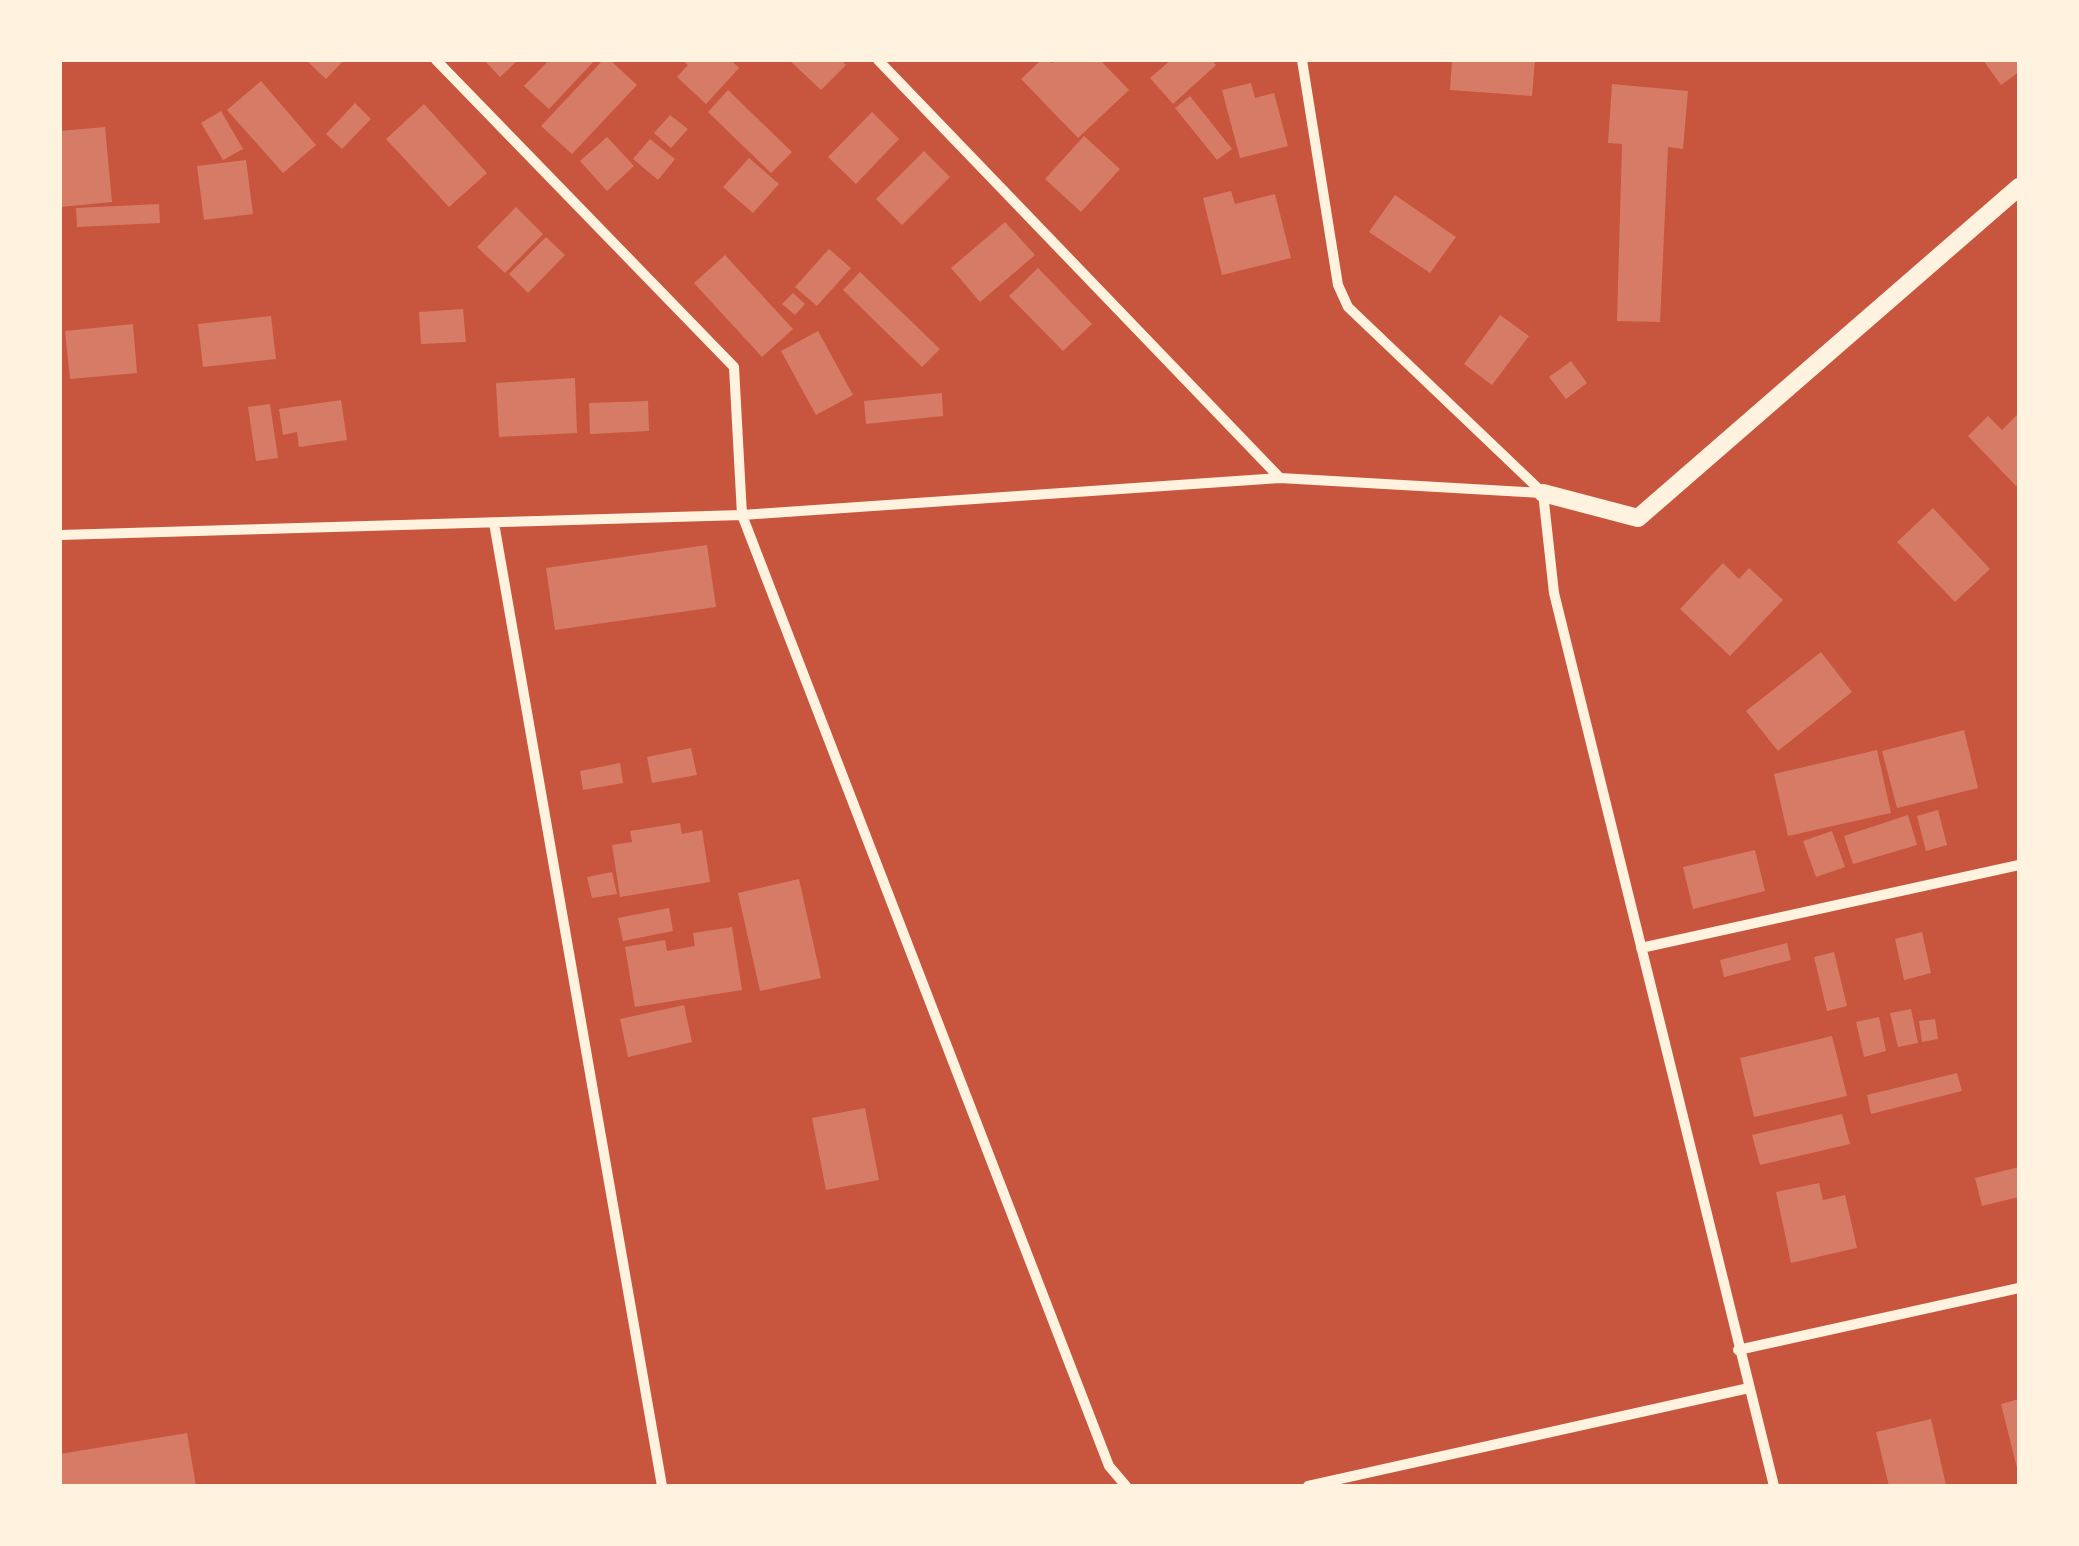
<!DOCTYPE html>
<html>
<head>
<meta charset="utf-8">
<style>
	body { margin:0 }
	#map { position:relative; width:2079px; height:1546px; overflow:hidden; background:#c8553d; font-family:Inter,sans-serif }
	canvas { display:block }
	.frame { position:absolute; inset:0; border:62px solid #fff3e0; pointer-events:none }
</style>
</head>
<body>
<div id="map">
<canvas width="2079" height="1546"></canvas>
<div class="frame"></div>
</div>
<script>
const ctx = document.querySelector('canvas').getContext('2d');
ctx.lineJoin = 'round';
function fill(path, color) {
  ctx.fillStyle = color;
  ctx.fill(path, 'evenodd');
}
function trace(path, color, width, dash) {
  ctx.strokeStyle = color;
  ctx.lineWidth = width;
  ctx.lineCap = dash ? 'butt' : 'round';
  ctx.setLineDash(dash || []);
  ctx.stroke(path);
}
fill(new Path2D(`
	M306,60H344L326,79Z
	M484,60H518L500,77Z
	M549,60H595L549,109L524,86Z
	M603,60H610L637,85L572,154L541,126Z
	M682,60H731L739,68L706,104L677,77L688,65Z
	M789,60H841L846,65L821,90Z
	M1041,60L1053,63L1055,60H1100L1129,90L1078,138L1021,79Z
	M1171,60H1212L1216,65L1173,104L1150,78Z
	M1452,60H1535L1532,96L1450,90Z
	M1983,60H2019V72L2001,85Z
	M261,81L316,145L283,173L227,110Z
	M1251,83L1255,98L1274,93L1288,146L1240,158L1222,90Z
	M1612,84L1688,91L1683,149L1668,147L1660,322L1617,321L1622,144L1608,143Z
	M728,90L792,152L771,173L708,112Z
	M1190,96L1232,149L1217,160L1175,108Z
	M355,103L371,119L342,149L326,134Z
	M424,104L487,173L449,207L386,139Z
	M221,111L243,149L223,160L201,123Z
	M872,112L899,139L856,184L828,157Z
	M670,115L688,129L671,148L654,133Z
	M105,127L112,202L60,207V131Z
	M1084,136L1120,169L1081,212L1045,179Z
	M607,137L634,166L607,191L580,161Z
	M650,139L675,159L658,180L633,159Z
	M924,151L950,177L902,225L876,199Z
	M749,158L779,184L753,213L723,187Z
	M246,160L253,214L204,220L197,166Z
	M1231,191L1235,204L1275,194L1291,258L1222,275L1203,198Z
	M1395,195L1456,237L1430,273L1369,232Z
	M159,204L160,223L77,227L76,208Z
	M516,207L543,234L505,273L477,247Z
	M1005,222L1035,255L980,302L951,268Z
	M546,237L565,255L528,293L509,274Z
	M829,249L851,268L817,306L795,287Z
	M725,255L793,329L762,357L694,283Z
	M1038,268L1092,324L1063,351L1009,296Z
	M860,272L940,349L922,367L843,290Z
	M793,293L805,304L795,315L782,304Z
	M463,309L466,342L421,344L419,312Z
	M1500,315L1529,336L1492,385L1464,364Z
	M271,316L276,359L203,367L198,324Z
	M133,324L137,373L70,379L65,331Z
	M818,331L853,395L816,415L781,351Z
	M1571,361L1587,383L1566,399L1549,377Z
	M575,378L577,433L499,437L496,383Z
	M942,393L943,416L866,424L864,401Z
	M341,400L347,440L299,447L297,432L283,435L279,409Z
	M648,401L649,431L590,434L589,403Z
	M270,404L278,458L256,461L248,407Z
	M2019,413V483L2016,486L1968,436L1988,416L2002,430Z
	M1933,508L1990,569L1955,602L1897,542Z
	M707,545L716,607L555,630L546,568Z
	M1723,563L1739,579L1749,568L1783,600L1730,656L1680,609Z
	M1821,652L1852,692L1778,751L1746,711Z
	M1964,730L1978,788L1897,808L1882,751Z
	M691,748L697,775L652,783L647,757Z
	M1877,750L1891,813L1788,836L1774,774Z
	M620,763L623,783L583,790L580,771Z
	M1938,810L1947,845L1926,851L1917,816Z
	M1908,815L1917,845L1853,864L1844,836Z
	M680,823L682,834L702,830L710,882L620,897L612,845L632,842L630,831Z
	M1832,831L1845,867L1816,877L1803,841Z
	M1755,850L1765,891L1693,909L1683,867Z
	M612,872L617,894L592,898L587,877Z
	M799,879L821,978L760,991L738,893Z
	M669,908L673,931L623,941L618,918Z
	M732,927L742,990L635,1007L625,947L665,940L667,951L695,946L693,933Z
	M1922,932L1931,973L1904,980L1895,939Z
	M1787,943L1791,960L1724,977L1720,960Z
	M1834,952L1847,1006L1827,1011L1814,957Z
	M684,1005L692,1042L628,1057L620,1019Z
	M1911,1009L1918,1043L1898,1047L1890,1013Z
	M1879,1017L1886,1051L1864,1057L1856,1022Z
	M1935,1019L1938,1039L1922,1042L1919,1021Z
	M1832,1036L1847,1096L1754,1117L1740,1058Z
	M1957,1073L1962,1091L1871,1114L1867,1095Z
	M865,1108L879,1180L826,1190L812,1118Z
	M1842,1114L1850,1144L1760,1165L1752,1135Z
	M2019,1167V1197L1982,1206L1975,1178Z
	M1819,1183L1823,1200L1845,1195L1857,1248L1791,1263L1776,1192Z
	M2019,1399V1472H2018L2001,1404Z
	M1931,1419L1946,1485L1889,1486L1876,1432Z
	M187,1433L196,1486H60V1454Z`), '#d67c66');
trace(new Path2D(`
	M436,60L734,367L742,515L1109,1466L1126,1486
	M878,60L1280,478
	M1302,60L1338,285L1348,307L1543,493L1554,593L1774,1486
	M494,523L662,1486
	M60,535L742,515L1280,478L1542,493
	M1641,948L2019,865
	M1738,1350L2019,1288
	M1308,1486L1749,1388`), '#fff3e0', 10);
trace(new Path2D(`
	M1543,493L1638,518L2019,187`), '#fff3e0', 18);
</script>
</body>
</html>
